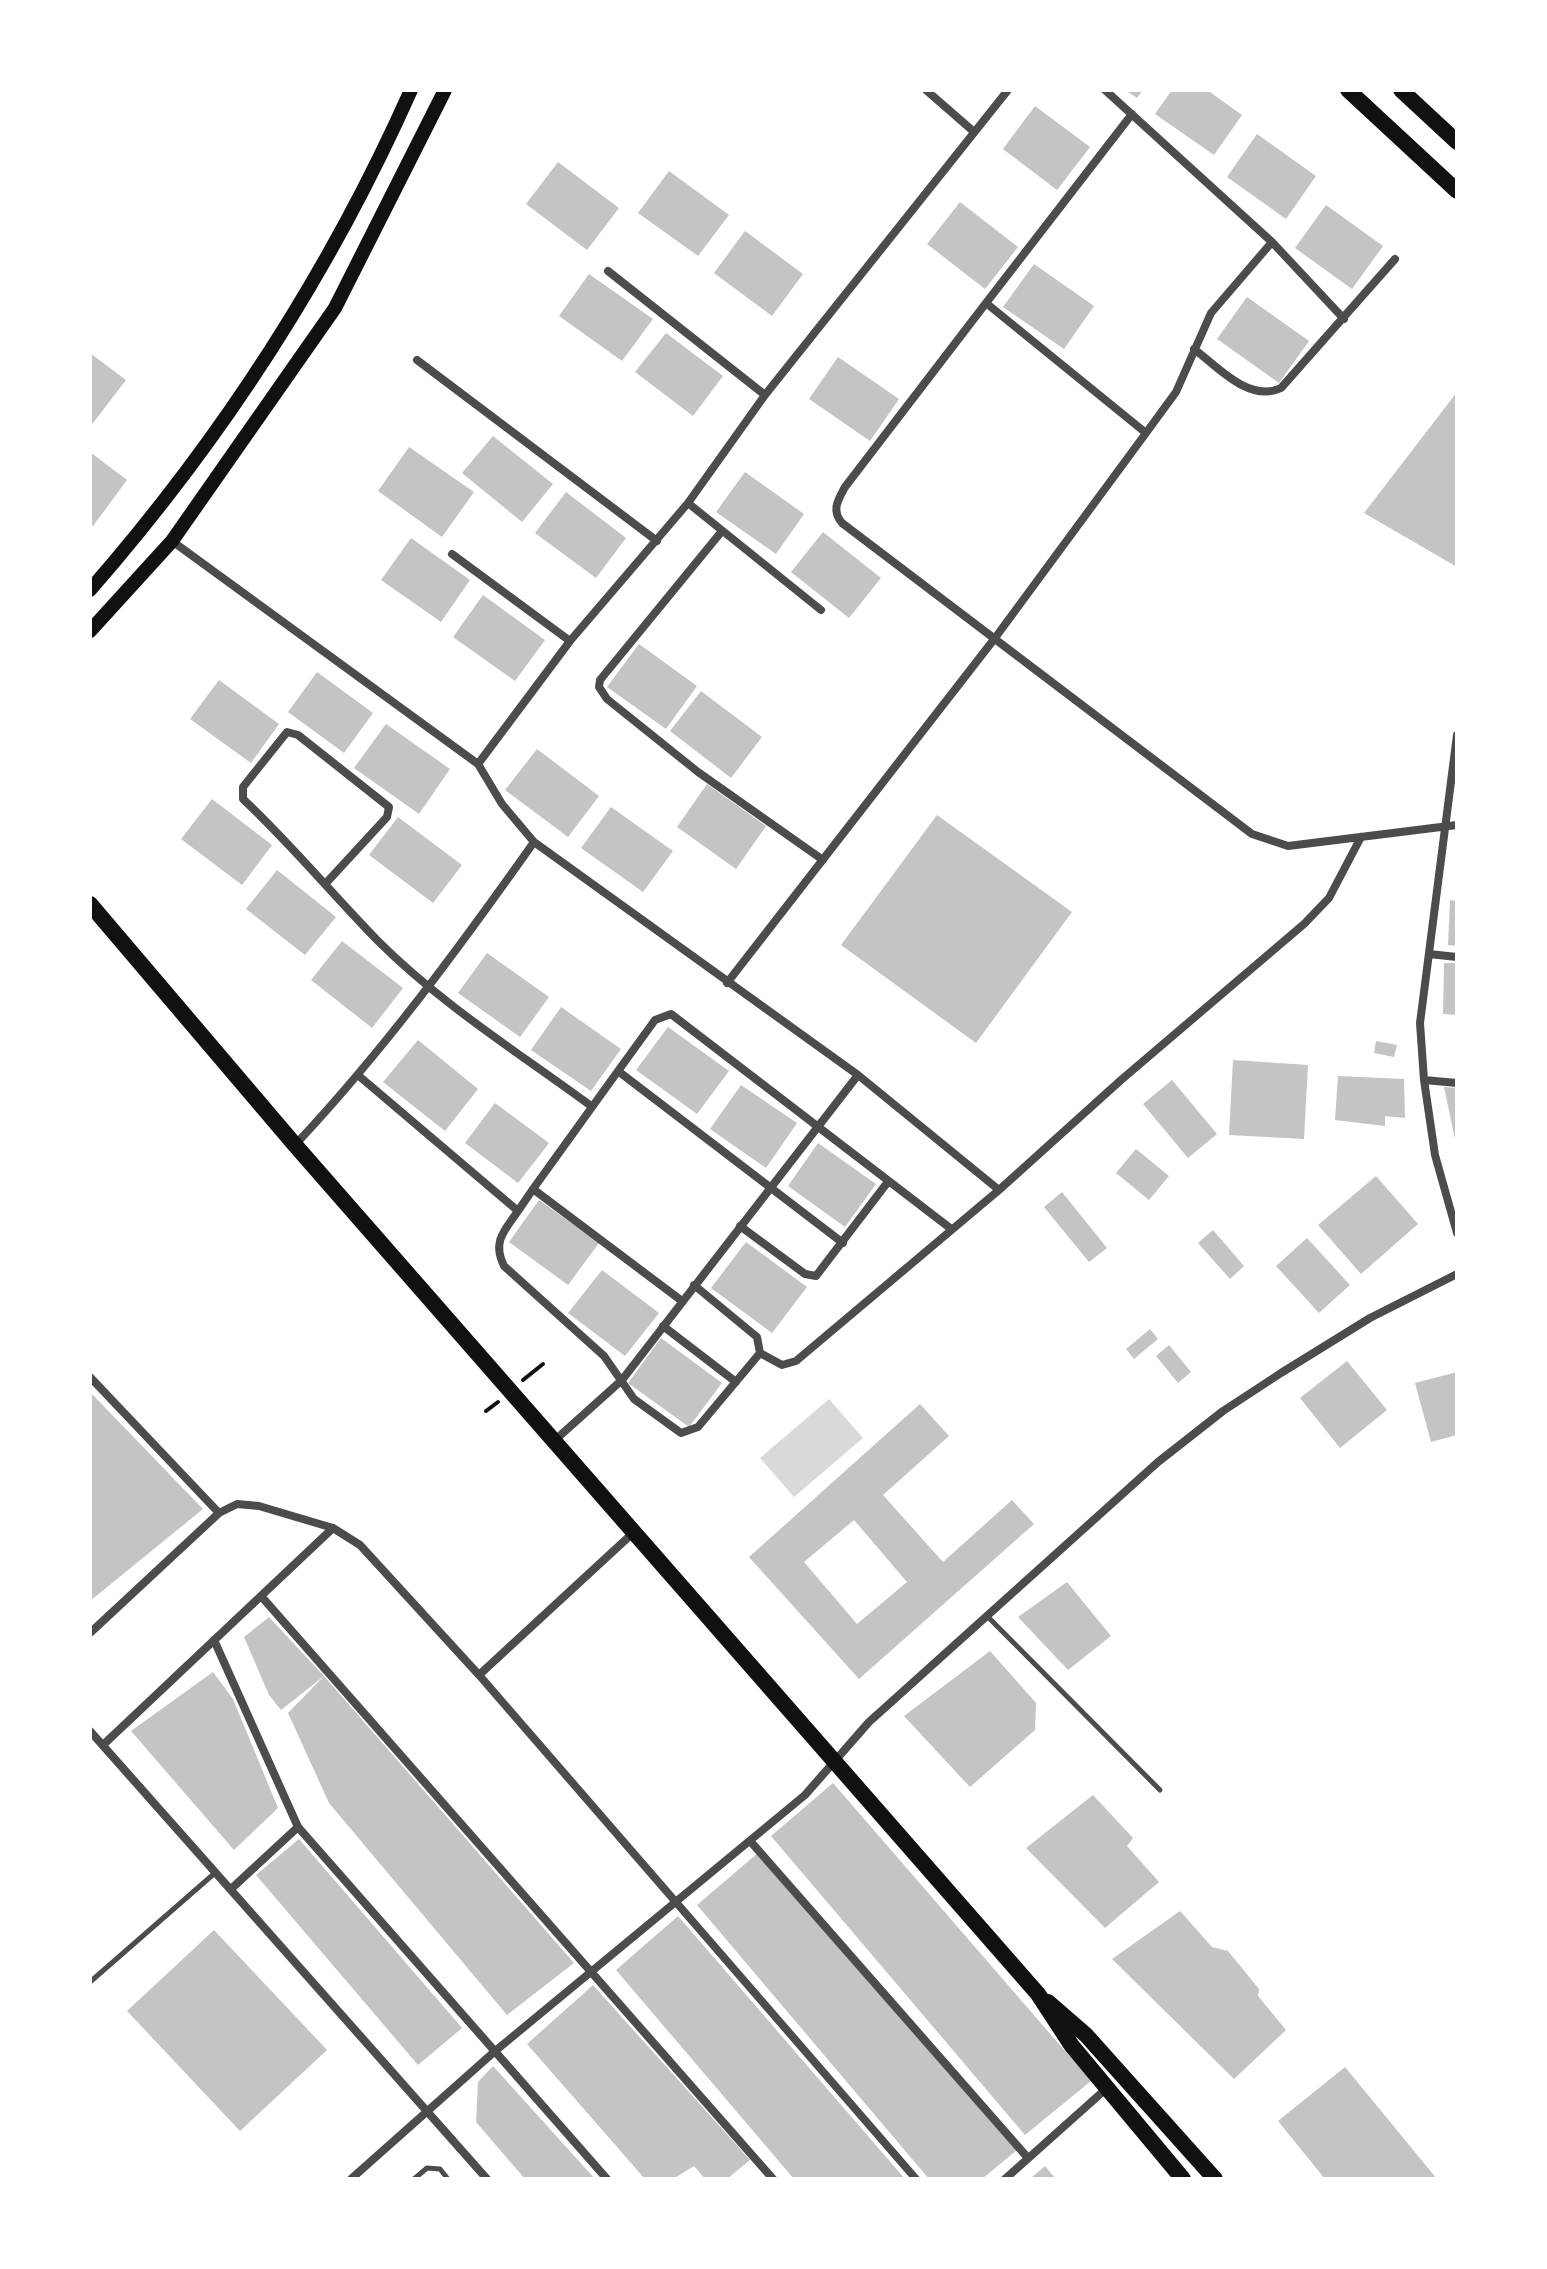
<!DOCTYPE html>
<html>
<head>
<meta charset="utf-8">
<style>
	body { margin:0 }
	#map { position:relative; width:1547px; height:2269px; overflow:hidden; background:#fff; font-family:Arial,sans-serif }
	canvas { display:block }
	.frame { position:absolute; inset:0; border:92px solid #fff; pointer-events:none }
</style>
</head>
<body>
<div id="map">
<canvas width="1547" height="2269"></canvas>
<div class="frame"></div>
</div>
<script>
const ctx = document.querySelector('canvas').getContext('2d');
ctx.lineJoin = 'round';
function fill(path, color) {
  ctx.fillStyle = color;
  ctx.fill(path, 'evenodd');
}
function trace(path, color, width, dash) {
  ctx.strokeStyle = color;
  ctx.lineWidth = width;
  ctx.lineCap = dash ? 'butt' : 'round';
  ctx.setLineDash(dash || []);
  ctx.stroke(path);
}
fill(new Path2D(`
	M829,1399L863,1438L794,1497L760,1458Z`), '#d9d9d9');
fill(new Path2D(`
	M1125,90H1143L1137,98Z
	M1172,90H1207L1242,115L1214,155L1155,114Z
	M1035,106L1090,147L1057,190L1003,149Z
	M1257,134L1316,176L1286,219L1227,177Z
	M558,162L619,208L587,250L526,204Z
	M669,171L729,215L698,256L638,213Z
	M960,202L1018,247L985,289L927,244Z
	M1326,205L1383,246L1352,289L1295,248Z
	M745,231L803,274L772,316L714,273Z
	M1034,264L1094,306L1064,349L1003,307Z
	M589,274L653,319L622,361L559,316Z
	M1247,297L1309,341L1279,383L1217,339Z
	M666,333L723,376L693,416L635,372Z
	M90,353L126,380L90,427Z
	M838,357L899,399L870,441L809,399Z
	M1457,392V567L1364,513Z
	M493,436L553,484L522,522L462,473Z
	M409,447L474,492L442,537L378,491Z
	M90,452L127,480L93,526L90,524Z
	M745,472L804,514L776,554L716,512Z
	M566,492L626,538L596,578L535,533Z
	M823,532L881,578L849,618L791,572Z
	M411,538L470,580L441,622L381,580Z
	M483,595L545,640L515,681L453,637Z
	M639,644L697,686L666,729L607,687Z
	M317,672L373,713L344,753L288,712Z
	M219,680L279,724L251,763L190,719Z
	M701,691L762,737L731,778L670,731Z
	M386,724L450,769L419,814L354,768Z
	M537,749L599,796L568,837L505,790Z
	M707,784L766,826L736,869L677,827Z
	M212,799L272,845L242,885L181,839Z
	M611,807L673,851L643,892L581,848Z
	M937,815L1072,912L976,1043L841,945Z
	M398,817L462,865L433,903L369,855Z
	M277,870L336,917L305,955L246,909Z
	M1450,900L1457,901V946L1448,945Z
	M342,941L403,988L372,1028L311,980Z
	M487,953L549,997L520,1037L458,993Z
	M1444,963H1457V1015L1443,1014Z
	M561,1007L621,1049L591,1091L531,1050Z
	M668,1027L729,1071L697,1114L636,1070Z
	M418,1040L478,1089L445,1131L383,1082Z
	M1376,1041L1397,1045L1394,1057L1374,1053Z
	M1233,1060L1308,1065L1304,1139L1229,1135Z
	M1338,1076L1404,1079L1405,1118L1385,1116V1126L1335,1120Z
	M1172,1080L1217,1134L1188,1158L1143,1104Z
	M741,1085L797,1123L766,1168L710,1129Z
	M1444,1087L1457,1088V1143L1456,1144Z
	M495,1103L549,1143L518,1183L465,1143Z
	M818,1143L876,1184L845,1227L788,1186Z
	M1136,1149L1169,1176L1149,1200L1116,1173Z
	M1376,1176L1418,1224L1361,1274L1318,1225Z
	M1062,1192L1107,1248L1089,1262L1044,1207Z
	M539,1200L599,1243L568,1285L509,1242Z
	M1213,1230L1244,1266L1230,1279L1198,1243Z
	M1307,1238L1350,1285L1319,1313L1276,1266Z
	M746,1242L807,1287L772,1333L711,1288Z
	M602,1270L659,1313L625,1356L568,1313Z
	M1150,1329L1158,1339L1134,1359L1126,1349Z
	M661,1338L722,1383L689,1427L628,1383Z
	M1169,1345L1191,1372L1178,1383L1156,1356Z
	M1347,1361L1387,1410L1340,1448L1300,1398Z
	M1457,1372V1435L1431,1442L1415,1383Z
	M90,1392L203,1509L90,1601Z
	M920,1404L949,1436L883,1495L943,1562L1012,1500L1034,1524L859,1679L749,1557ZM854,1520L907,1582L857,1624L804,1562Z
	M1067,1582L1111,1636L1068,1670L1018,1617Z
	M269,1617L324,1676L574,1963L507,2015L329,1803L288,1713L324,1676L281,1710L269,1695L244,1637Z
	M990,1651L1036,1703L1035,1730L970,1787L904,1716Z
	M213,1672L233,1699L278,1808L234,1850L131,1731Z
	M833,1783L1091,2081L1025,2135L771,1836Z
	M1093,1795L1133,1838L1127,1846L1159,1882L1105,1928L1026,1848Z
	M299,1839L462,2028L418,2065L256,1875Z
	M759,1852L1017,2150L982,2179H929L697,1905Z
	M1180,1911L1212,1947L1228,1951L1259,1989L1258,1996L1286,2030L1234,2079L1112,1959Z
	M678,1916L905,2179H794L616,1970Z
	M214,1930L327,2050L240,2131L127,2011Z
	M593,1985L750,2160L727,2179H705L694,2166L673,2179H645L527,2044Z
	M493,2066L595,2179H525L476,2122L478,2082Z
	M1345,2067L1437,2179H1325L1278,2121Z
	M1045,2166L1056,2179H1030Z`), '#c4c4c4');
trace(new Path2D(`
	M523,1380L543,1364
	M486,1411L498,1402`), '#111', 4);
trace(new Path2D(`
	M987,1616L1160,1790
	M90,1982L216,1872
	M414,2179L427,2168L440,2169L448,2179`), '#4c4c4c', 5);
trace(new Path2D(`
	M926,90L973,131
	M1132,114L986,303L1146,433
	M1272,242L1344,319
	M608,271L765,395
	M986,303L845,487C838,500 831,510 842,523L1252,834L1288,846L1457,825
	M1194,349C1218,367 1249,403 1281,388L1395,259
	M417,360L657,541
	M688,503L821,610
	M722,531L600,680L599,687L607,699L698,772L823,860
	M172,541L478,764
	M452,554L570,641
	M1457,735L1420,1023L1424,1080L1435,1155L1457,1233
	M327,882L387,817L389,807L298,735L287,732L243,787V799C291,844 332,894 378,941C441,1004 519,1053 591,1106
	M1429,954L1457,957
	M727,983L995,638L1146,433L1176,392L1211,313L1272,242L1105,90
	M618,1071L655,1020L671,1014L950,1228
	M858,1075L999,1190
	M359,1076L518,1211C504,1231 492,1242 504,1266L604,1356L634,1399L681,1433L698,1427L760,1353L757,1337L694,1285
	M1424,1080L1457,1083
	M295,1145C384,1050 459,948 534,842
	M518,1211L533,1189
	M740,1226L805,1274L816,1276L887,1183
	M682,1301L533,1189L618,1071L843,1243
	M663,1326L736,1382
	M760,1353L782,1365L796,1361L999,1190L1121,1080L1304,924L1329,898L1361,837
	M90,1377L219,1513L237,1504L259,1506L333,1528L360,1545L479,1675L634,1532
	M554,1441L622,1380L858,1075L534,842L502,804L478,764L570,641L688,503L765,395L1008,90
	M261,1596L773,2179
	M90,1633L219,1513
	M214,1640L298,1827L607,2179
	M479,1675L916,2179
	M90,1731L487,2179
	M103,1745L333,1528
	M751,1842L1028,2158
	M231,1889L298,1827
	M351,2179L494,2052L805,1795L869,1722L1158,1462L1223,1411L1281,1373L1370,1318L1457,1274
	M1005,2179L1107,2088`), '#4c4c4c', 8);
trace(new Path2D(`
	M90,590C221,440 330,272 411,90
	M90,631L172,541L335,308L445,90`), '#111', 14);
trace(new Path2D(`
	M1348,90L1457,191
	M1401,90L1457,142
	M90,904L295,1145L1038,1994L1072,2046L1183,2179
	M1048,2002L1086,2035L1215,2179`), '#111', 16);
</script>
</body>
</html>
